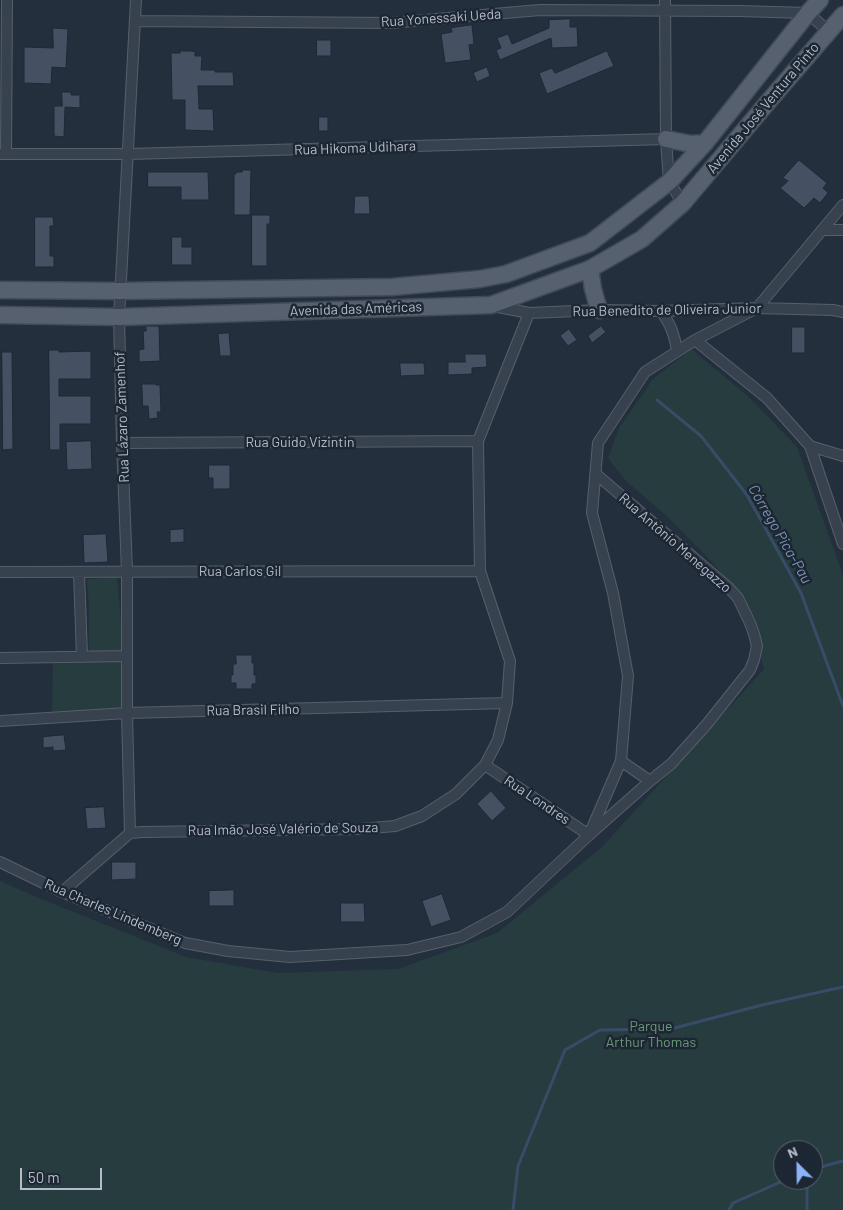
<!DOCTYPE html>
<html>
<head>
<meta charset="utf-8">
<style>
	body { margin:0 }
	#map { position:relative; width:843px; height:1210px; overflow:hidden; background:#242f3e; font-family:Barlow,sans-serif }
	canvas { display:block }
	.north { position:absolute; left:773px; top:1140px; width:50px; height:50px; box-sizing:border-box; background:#1d2633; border:1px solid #59626f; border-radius:50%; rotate:337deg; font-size:14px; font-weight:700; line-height:20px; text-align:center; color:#b4bcc9 }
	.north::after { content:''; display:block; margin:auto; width:18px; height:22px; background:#8ab4f8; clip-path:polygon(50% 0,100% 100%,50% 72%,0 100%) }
	.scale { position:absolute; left:20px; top:1168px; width:82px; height:22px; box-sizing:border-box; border:2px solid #b4bcc9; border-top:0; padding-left:6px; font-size:15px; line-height:18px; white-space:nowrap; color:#b4bcc9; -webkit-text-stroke:4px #1d2633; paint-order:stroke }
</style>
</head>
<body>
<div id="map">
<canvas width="843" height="1210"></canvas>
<div class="north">N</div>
<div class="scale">50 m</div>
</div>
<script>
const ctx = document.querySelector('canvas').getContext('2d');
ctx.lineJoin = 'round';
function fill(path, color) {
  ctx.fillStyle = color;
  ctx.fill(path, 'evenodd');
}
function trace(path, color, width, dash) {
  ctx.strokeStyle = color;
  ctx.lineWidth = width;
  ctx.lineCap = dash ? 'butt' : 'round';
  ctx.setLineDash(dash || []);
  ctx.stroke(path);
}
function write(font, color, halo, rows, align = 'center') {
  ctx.font = font + ' Barlow,sans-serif';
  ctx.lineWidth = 5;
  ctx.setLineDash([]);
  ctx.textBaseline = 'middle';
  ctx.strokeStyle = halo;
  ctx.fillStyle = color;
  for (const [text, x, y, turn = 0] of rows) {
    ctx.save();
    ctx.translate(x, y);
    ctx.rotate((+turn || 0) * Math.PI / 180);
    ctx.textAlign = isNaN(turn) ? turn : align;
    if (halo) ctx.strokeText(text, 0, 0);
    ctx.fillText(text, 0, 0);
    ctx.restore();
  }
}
fill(new Path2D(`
	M691,349L748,396L797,447L843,575V1210H0V881L36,897L186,957L278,973L398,969L497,933L602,847L764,669L746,601L709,559L670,519L624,479L608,458L619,428L653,379ZM783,1150H813V1180H783Z
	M117,577L124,653L89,652V606L87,579Z
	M121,660L123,711L52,712L53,661Z`), '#263c3f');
trace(new Path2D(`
	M657,400L701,436L747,495L801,593L843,706
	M813,1169L843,1161
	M807,1180V1210
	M513,1210L518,1166L565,1050L600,1030L671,1029L762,1005L843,987
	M729,1210L733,1203L785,1180`), '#394c67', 3);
const building = new Path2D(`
	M570,19V27H577L578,47L552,48L551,38L500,60L496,50L501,48L497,38L508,34L512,44L549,28V20Z
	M472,25L474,44L469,45L471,60L445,63L441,34L452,32L451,28Z
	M53,28L68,29L66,68L52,67L51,84L24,83V47L53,48Z
	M317,40H331V56H317Z
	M180,51H192L195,52V56H202L201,70H215V72H233L234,86H198L199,109H213L214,131L185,130V100H172L171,53H180Z
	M607,51L614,66L547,94L539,73L552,68L555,73Z
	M487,67L490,76L477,82L473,73Z
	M62,92H71V95H80V108L65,107L64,137L54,136V106H62Z
	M319,117H328V131H319Z
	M799,160L827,183L823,188L828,193L820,203L814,198L804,208L780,188L788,181L783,178Z
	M242,170H251L250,215H234V174H236V172H242Z
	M148,172H208L209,200H181V187H148Z
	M355,196H369L370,214H354Z
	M252,215H270V224H267V266H252Z
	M35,217H53L54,226H50V256H54V267H35Z
	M172,237H182V247H192V265H172Z
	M146,326H159L160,361L139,362V350L144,349L143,331H146Z
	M601,326L606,332L592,343L588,336Z
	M792,327H805V353H792Z
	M569,329L577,340L568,346L560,336Z
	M229,333L231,356H220L218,334Z
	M49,350H59V352L91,351V379H59V396H91V424H60V450H50Z
	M2,352H12L13,449L3,450Z
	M465,354H486L487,367L472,368V374L448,375V362H465Z
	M400,363H424L425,375L401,376Z
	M142,384H156V385H160L161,412H157L158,418L149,419L148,406H143Z
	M91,441L92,469L67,470L66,442Z
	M209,465H230V489H213V478H209Z
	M184,529V542L170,543V530Z
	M106,534L108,562L84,563L83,535Z
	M236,655H252V663H254V675H256V684H252V689H236V683H231V675H233V664H236Z
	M64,735L66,750L53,751V747L43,748V737Z
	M491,791L506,808L492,821L477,804Z
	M104,807L106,828L87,829L85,808Z
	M112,862H136V879L112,880Z
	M234,890V906H209V891Z
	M442,894L451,920L431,927L422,901Z
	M341,903H364L365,922H341Z`);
fill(building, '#455162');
trace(building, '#1f2835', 1);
const street = new Path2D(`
	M665,0L666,139
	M136,21L390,23L540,10L739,11L808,13L828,31
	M0,154H128L666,139L669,182L683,203
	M6,154L7,0
	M822,230H843
	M493,306L529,313L599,310L661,311L757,308L833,310L843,312
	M661,311C671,325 674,334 677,350
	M695,340L767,398L810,446L843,544
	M122,443L478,441
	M810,446L843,456
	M596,474L728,587L738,598L750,623L754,634L757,646L754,660L750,670L707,724L671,764L650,781L621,761
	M0,572L480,571
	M79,572L82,657
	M0,658L127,656
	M0,721L127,713L507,703
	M485,765L589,835
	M130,833L127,713V571L122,443L119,317L136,0
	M589,835L621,761L628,676L613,593L592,513L598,443L645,372L695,340L757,308L843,205
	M0,862L62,892L185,943L228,951L290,957L407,950L461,937L507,912L589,835L650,781
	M62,892L130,833L143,832L360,829L395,826L422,816L456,794L485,765L498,740L507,703L510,661L480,571L478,441L529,313`);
const primary = new Path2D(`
	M666,139L691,144L705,143
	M590,269L593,289L599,310
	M0,290L120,291L392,287L480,279L506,274L590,243L669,182L705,143L808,13L820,0
	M0,315L119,317L491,305L590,269L642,239L683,203L768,102L843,15`);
trace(street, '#565f6c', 12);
trace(primary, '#414a57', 19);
trace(street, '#38414e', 10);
trace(primary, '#56606e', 16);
write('14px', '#b4bcc9', '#1d2633', [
	["Rua Yonessaki Ueda",441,18,-4],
	["Avenida José Ventura Pinto",763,108,-50],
	["Rua Hikoma Udihara",355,148,-2],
	["Avenida das Américas",356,309,-2],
	["Rua Benedito de Oliveira Junior",667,310,-1],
	["Rua Lázaro Zamenhof",122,417,-92],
	["Rua Guido Vizintin",300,442],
	["Rua Antônio Menegazzo",675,543,41],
	["Rua Carlos Gil",240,571],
	["Rua Brasil Filho",253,710,-1],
	["Rua Londres",537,800,34],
	["Rua Imão José Valério de Souza",283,829,-1],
	["Rua Charles Lindemberg",113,912,23]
]);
write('14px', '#6b9a76', '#1d2633', [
	["Parque",651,1026],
	["Arthur Thomas",651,1042]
]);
write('italic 15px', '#7c92b1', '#1d2633', [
	["Córrego Pica-Pau",780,534,60]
]);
</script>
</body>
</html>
